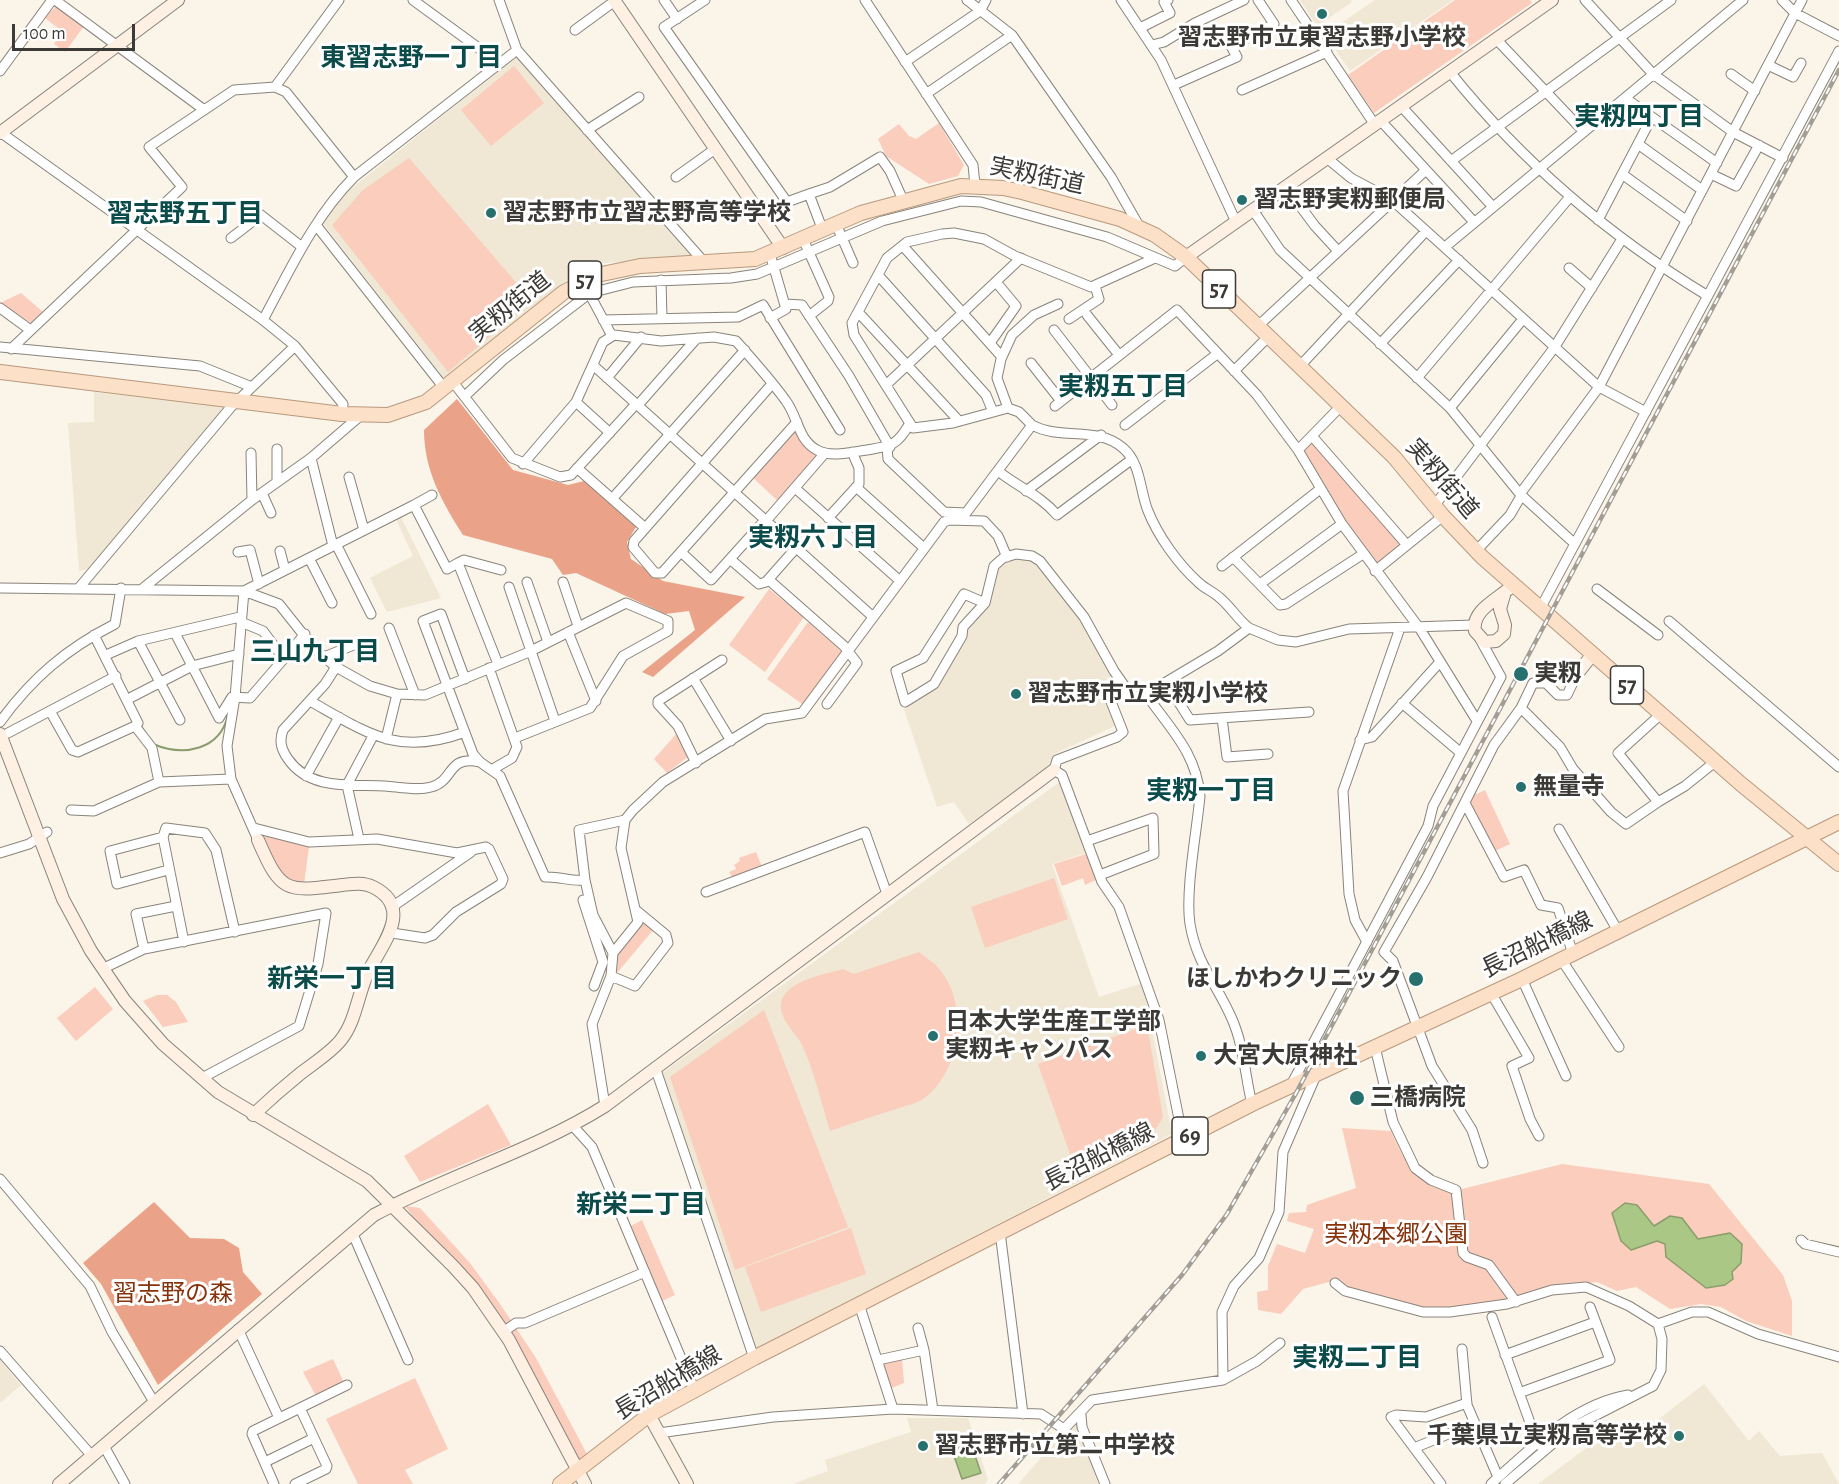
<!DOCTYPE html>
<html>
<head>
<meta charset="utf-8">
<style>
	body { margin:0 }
	#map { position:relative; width:1839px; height:1484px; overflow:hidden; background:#faf4e9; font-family:"Alegreya Sans",sans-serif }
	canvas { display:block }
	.scale { position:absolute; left:12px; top:24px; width:123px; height:27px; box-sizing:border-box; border:3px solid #3c3a36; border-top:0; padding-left:8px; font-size:18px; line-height:21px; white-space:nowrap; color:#3c3a36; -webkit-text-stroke:4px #fff; paint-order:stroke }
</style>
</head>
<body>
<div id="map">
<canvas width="1839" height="1484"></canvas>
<div class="scale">100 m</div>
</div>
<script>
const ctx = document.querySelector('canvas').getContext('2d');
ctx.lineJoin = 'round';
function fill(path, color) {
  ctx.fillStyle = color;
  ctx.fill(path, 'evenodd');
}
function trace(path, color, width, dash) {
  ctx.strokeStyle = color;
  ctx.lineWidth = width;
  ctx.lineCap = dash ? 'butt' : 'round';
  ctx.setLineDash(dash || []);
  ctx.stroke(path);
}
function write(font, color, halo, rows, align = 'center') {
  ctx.font = font + ' "Alegreya Sans","Noto Sans JP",sans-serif';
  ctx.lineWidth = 6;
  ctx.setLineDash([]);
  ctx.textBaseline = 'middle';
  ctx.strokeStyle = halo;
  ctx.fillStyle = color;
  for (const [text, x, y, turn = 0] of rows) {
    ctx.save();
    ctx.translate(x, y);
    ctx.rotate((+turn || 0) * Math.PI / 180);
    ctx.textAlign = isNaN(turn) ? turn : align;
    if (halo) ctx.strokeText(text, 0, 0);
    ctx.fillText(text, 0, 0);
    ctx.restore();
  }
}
fill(new Path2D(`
	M1300,0H1351L1352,2L1317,26Z
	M1375,0H1453L1350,71L1325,34Z
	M517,57L693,258L601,263L564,282L446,381L322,222L343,195Z
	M94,392L223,407L224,411L88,569L79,571L68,423L94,422Z
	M400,515L441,598L387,612L370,578L413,556L395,517Z
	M1024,556L1039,563L1081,619L1116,682L1107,689L1106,698L1115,726L1054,754L1049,767L969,824L954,802L937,807L904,709L936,687L966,640L967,626L990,605L998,568L1007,561Z
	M1058,783H1061L1086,853L1052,864L1099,997L1143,983L1172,1134L755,1349L661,1074Z
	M0,1360L21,1385L0,1403Z
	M1704,1384L1749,1441L1759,1431L1780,1456L1822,1453L1839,1484H1538L1585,1449L1646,1422L1650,1426Z
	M907,1418H968L988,1480L985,1484H793L828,1471L825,1460L911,1432Z
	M1078,1422L1098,1484H1018L1061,1435Z`), '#f0e7d5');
fill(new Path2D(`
	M1455,0H1530L1532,3L1374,113L1348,75Z
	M57,5L84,26L65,52L54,44L62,31L45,18Z
	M514,66L544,103L491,146L461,110Z
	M939,123L964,165L958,176L929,184L886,156L878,139L899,124L909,136L916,139Z
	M409,158L532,301L448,372L332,225L363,190Z
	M21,293L43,312L31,323L0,303Z
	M795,429L820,455L778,501L752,477Z
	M1313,441L1402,543L1376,564L1341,515L1302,451Z
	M769,589L804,617L765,672L729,645Z
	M808,622L842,652L805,706L767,679Z
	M678,732L689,756L667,773L654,759Z
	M1485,790L1510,844L1493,852L1468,802L1473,792L1477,794Z
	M265,835L309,847L304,884L284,879L263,841Z
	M756,852L762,867L732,877L729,872L736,869L734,865L740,861L739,858Z
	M1086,854L1098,879L1085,885L1083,878L1062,886L1054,864Z
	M1054,878L1068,919L985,948L971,907Z
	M643,923L654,929L617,973V954Z
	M919,952C926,958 935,963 940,970C970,1006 960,1073 923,1099C916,1104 904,1106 896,1109C874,1116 852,1123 830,1131C821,1102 814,1070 801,1043C796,1034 787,1026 783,1016C770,983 823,975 843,969L854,974Z
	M95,987L113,1009L76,1041L57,1018Z
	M157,995H167L176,1002L188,1022L163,1027L143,1001Z
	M764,1010L848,1227L735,1270L670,1077Z
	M1147,1025L1163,1117L1154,1132L1075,1168L1038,1064Z
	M488,1104L511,1145L420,1182L404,1156Z
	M1342,1128L1391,1131C1408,1170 1414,1172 1450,1192L1562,1164L1709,1184L1783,1275L1792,1301V1336L1746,1321L1721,1307L1701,1304L1670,1309L1636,1287L1617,1291L1597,1282L1553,1287L1518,1298L1438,1309L1422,1307L1346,1288L1336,1280L1303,1289L1281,1314L1258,1310L1257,1292L1268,1290V1266L1277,1244L1305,1253L1314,1229L1287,1221L1289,1213L1306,1212L1307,1205L1356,1188Z
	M405,1206L420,1208L470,1263L500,1304L536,1358L588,1456L578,1462L540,1389Z
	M642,1220L675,1295L660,1302L629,1227Z
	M851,1228L866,1274L761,1312L745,1267Z
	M333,1359L345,1385L317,1398L303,1372Z
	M902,1359L904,1383L889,1389L881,1364Z
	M415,1378L448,1449L405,1470L413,1484H358L326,1419Z`), '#facdbc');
fill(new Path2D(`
	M457,399L513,470L568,485L584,481L636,527L627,542L631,559L663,581L745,597L653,677L642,672L695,630L689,611L665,614L576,573L563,575L552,559L463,535C442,502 424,470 424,430Z
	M154,1202L190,1238L224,1239L239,1248L243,1272L262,1294L158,1385L101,1284L83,1263Z`), '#eaa388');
const water = new Path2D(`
	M1625,1203L1637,1205L1654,1226L1670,1216L1682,1218L1698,1239L1730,1233L1742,1244L1741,1263L1732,1272L1733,1279L1725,1285L1706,1288L1666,1257L1665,1244L1657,1241L1631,1250L1621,1241L1612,1213Z
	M971,1444L981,1473L962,1479L952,1450Z`);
fill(water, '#abc785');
trace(water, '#8a9d6d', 1.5);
trace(new Path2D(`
	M141,726L145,732
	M153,744C184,757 220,750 228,715`), '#8a9d6d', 2);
const street = new Path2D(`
	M55,0L203,109
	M413,0L499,63
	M499,0L517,50L704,262
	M664,0L677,19
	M705,0L664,27L787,202L809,194L823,231
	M865,0L973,165L975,185
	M967,0L1012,35L1111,177L1139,226
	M1121,0L1161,60L1236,222
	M1291,0L1375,125
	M1585,0L1653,74L1733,132L1783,158
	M1782,0L1795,13L1839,36
	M1140,28L1170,13L1164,2L1168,0
	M575,30L616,0
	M1497,40L1584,132
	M1152,45L1164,42L1195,23L1244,0
	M905,62L980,11L986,0
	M1768,65L1793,77L1801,63
	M0,71L52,0
	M1450,72C1523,163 1609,236 1708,296
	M1731,74L1755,91
	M1174,85L1237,57L1231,46L1274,24L1258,0
	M275,87L339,0
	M1242,90L1327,52
	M926,94L1012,35
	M1625,98L1717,163
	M1402,107L1493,207
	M1381,121L1474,222
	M587,130L639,97
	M0,132L263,320L295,346L343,404L342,414
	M1638,144L1702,190
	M1328,159L1351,178L1392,200L1599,387L1646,412
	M1451,161L1671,0
	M1622,174L1687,221
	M1711,174L1736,186L1759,145
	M676,177L715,149
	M1286,187L1315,226L1338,251
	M809,194L830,187L880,157L890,171L903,200
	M1253,210L1280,250L1450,408L1520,494L1575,544
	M1598,220L1652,117
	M836,224L853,263
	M316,225L445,389
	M231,238L261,215L302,247
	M803,239L829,297L828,301L809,316
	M903,246L1002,357
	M1445,247L1743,0
	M770,254L786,309L770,318
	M1569,268L1592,288
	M878,275L986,395L993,412
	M661,280L662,318
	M589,293L612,336
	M785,304L802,305L849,376L890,447
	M0,308L29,329
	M858,312L959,421
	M1087,315L1119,355
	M1069,319L1099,299L1095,286
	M263,320C290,270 314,217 354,177L517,50
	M603,320L738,317L763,305L840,430
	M1258,326L1426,170
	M1054,330L1112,405
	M990,343L1016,306L996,282
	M1380,344L1459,260
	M0,347L200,366L252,387
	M11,349L182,187L149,147L234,90L275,87L286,92L354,177
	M1031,363L1061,401
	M594,366L872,616
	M1300,366L1426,231
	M1234,371L1269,336
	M607,378L641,337
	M1417,378L1569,198
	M453,382L512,458L560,477L571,475L636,404
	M772,384L634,541L633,547L655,573H662L797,422
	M886,385L1021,258
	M465,396L503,360L590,293L633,282L731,278L757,274L882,221L961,201L981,202L1107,237L1175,266L1186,257
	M576,402L610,433
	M638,405L697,338
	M1055,406L1177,310L1257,395L1298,450
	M1341,406L1298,450L1342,524L1420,629L1477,721
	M1008,408L953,423L913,428L854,335L852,323L887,258L907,242L942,234L954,233L984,239L1015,256L1091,287L1155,258
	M1450,408L1523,319
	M1032,425L1019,412L1008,408L997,378L1001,359L1012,335L1034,315L1058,304
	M1125,425L1217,354
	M1312,436L1407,545
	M887,447L888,459L944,512L966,513L1032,425C1062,441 1096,425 1123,448C1141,463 1140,492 1148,511C1158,536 1178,564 1198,582C1205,589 1214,592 1220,598C1231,607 1238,620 1249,628
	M251,453L252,500
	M311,458L333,546
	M523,464L576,402L603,342L614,335L661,341L714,337L736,341C753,360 771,380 786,401C798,417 798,440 817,450C831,458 852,452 867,450C891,446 897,446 910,423
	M577,468L644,527
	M998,471C1018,487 1040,495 1057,515L1131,460
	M349,477L364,530
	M277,482V449
	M856,487L924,548
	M795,488L899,580
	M1026,491L1101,435
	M262,493L271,513
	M1520,494L1599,387L1802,0
	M612,499L745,350
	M414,505L432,495
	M1435,505L1554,348L1622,239
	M828,518L859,484V468L852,452
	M766,521L825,453
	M336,544L371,614
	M280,551L285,570
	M1476,551L1510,515L1521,496
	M238,552L250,550L259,584
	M681,552L711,580L765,520
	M1233,557L1280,605L1286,604L1363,554
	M309,558L332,603
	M730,559L759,584L766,582L796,548
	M458,563L464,560L501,570
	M1222,566L1319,490
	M1375,571L1443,516
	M769,580L844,646L857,663L827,704
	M527,582L548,642
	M563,582L578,626
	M1260,584L1342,524
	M509,587L555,721
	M0,588L244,591L279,604L314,648L336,667L370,686L397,694L425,695L529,652L626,603L668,621V631L623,656L590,708L515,738
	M78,589L231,407L295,346
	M142,589L252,500L311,458L360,416
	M1597,589L1658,635
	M985,603L964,594L923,658L896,671L905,702L934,684L962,636L963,627L985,603L994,566L1003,558L1016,554L1032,556L1040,561L1084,617L1114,671L1133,698
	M1540,609L1839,51
	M1669,621L1839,767
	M241,622L263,631L284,659
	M389,628L415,695
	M568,632L596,701
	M175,633L219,718L232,697L250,698L305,634
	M94,635L138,723L135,726
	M138,641L180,720
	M106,655L138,641L240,617
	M324,657L361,642
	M336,667L325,684L283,730C279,741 281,749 288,759C310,791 352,784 385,786C399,787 418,791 431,787C455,781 446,755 480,762
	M489,668L517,747L512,758L493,769
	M1577,674L1567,695H1558L1547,684L1552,675L1568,680Z
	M693,678L731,741
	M465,679L441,614L423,621L473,754L480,762L500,776L545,877C559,876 572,882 585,880
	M1166,682L1190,720L1309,712
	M1146,694C1170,729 1196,752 1200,796C1197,830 1185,891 1190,924C1197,965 1217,984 1232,1019C1244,1046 1245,1076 1252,1104
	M128,699L192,666L239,654
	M310,701C367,733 398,757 465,732
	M1402,703L1461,753
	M1521,708L1560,747L1573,769L1611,812L1626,824L1658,802
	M50,711L72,750L78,752L135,726L152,748L159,782
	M1661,714L1618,753L1658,802L1685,786L1716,761
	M1222,718L1227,757L1268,754
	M0,722C32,678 66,649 115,624L121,588
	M8,733L116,676
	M386,739L397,694
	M1360,740L1372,737L1440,662
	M696,763L678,726L658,704V701L722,660
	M306,776L339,717
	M1465,803L1504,877L1524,870L1541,905L1558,908L1573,954
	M71,810L94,811L159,782L231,779
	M254,828L309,842L377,839L457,853L486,847L489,849L503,879L501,884L456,912L433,935L425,938L392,933
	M1559,829L1618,931
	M163,837L110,851L117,884L168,870
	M359,839L347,785L373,736
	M258,840L231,779L227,746L235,697L244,591L414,505L447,569L458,563L498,664
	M1087,841L1153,818L1154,854L1100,875
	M0,853L29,844L47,832
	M706,892L865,832L887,894
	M583,900L603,962L594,986
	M392,907L471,852
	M184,942L163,837L166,828L205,833L216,850L235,932
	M1367,942L1355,920L1349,894L1343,791L1400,628
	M144,949L136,914L176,906
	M613,953L593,915L585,880L579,830L625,820
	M1561,959L1619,1047
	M102,969L144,949L326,913L318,964L299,1026L202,1078
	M611,976L635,986L668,943L666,935L637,911
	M1522,979L1566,1076
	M1491,993L1529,1058L1512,1066L1530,1119L1539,1136
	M1375,1047L1393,1122L1415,1168L1431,1180L1456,1190L1463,1253L1467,1257L1489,1265L1516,1302
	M655,1067L754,1358
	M1291,1085L1428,826L1433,806L1501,677L1480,639
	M605,1106L592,1024L611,976L613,953L638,922L621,848L625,820L633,810L663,782L765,719L802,713L944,522L949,520L984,521L998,536L1007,557
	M573,1126L592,1147L694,1389
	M1183,1139L1159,1020L1119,907L1102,882L1062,775L1054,770L1057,760L1117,737L1123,732L1110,699L1111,694L1115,692L1133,698L1146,694L1218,651L1249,628L1278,640L1296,642L1349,629L1474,625
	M1483,1163L1472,1130L1432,1066L1393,961L1384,952L1427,877L1494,745L1521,708L1533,683H1547
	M0,1179L90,1286L112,1332L154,1402
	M352,1232L408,1360
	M1000,1232L1023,1414
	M1801,1240L1805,1244L1839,1252
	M1335,1283L1345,1291L1423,1312H1450L1507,1304L1552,1290L1586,1287L1629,1306L1658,1324L1662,1339L1661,1370L1653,1386L1571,1428L1505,1484
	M859,1304L893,1409
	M1492,1317L1538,1445
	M1658,1324L1692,1312H1708L1758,1334L1839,1357
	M918,1328L924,1350
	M238,1329L279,1418
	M503,1332L516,1323H525L645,1272
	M1462,1349L1467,1405L1498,1477
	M0,1351L92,1456
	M1505,1355L1595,1322
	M878,1360L924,1350L933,1410
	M1223,1380L1222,1312L1234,1286L1259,1258L1279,1212L1283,1152L1317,1073
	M1519,1393L1610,1360L1590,1307
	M1081,1415L1082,1427L1105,1484
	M659,1433L773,1417L893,1409L1041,1414L1064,1429L1092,1400L1223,1380L1257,1361L1280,1343
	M104,1446L125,1484
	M1414,1448L1475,1423
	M265,1462L314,1438
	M274,1484L252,1434L253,1431L347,1385
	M295,1484L326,1469L327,1466L300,1408
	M1441,1484L1391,1417L1396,1415L1426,1417L1467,1403
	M1491,1484C1530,1449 1574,1404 1628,1395`);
const secondary = new Path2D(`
	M614,0L783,248
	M0,133L178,0
	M1186,257L1552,0
	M1504,595L1500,609L1505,625L1504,634L1496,641L1485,642L1475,631C1471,609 1501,598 1513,585
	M1577,674L1592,655
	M0,734L63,899L91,951L125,1001L163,1044L218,1092L367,1181L453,1266L473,1288L509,1340L585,1484
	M253,1115C269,1100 285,1086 301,1073C314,1063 330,1053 340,1041C355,1023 357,999 366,977C376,951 418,909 373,887C363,882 352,884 342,885C285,892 281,893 258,840
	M649,1415L687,1484
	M59,1484L374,1215C449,1175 533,1151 605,1106L1054,770`);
const primary = new Path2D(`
	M0,372L342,414L388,415L426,402L564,292L597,275L640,266L755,259L861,213L961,186L1003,188L1022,192L1120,219L1155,235L1186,257L1394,457L1443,516L1482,557L1741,784L1839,864
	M560,1484L649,1415L754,1358L1252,1104L1522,979L1839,822`);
trace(street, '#89847b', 11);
trace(secondary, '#89847b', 14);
trace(primary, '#b8997d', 16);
trace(street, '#fff', 9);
trace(secondary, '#fef0e3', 12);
trace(primary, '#fce0c8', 14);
const rail = new Path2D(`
	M999,1484L1182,1275L1227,1214L1295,1095L1839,70`);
trace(rail, '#a29e96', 4.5);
trace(rail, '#fff', 2, [7]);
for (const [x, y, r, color] of [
	[1322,14,6,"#26706d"],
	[1242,200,6,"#26706d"],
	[491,213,6,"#26706d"],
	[1521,674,8,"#26706d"],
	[1016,694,6,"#26706d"],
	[1521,787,6,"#26706d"],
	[1416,979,8,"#26706d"],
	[933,1036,6,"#26706d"],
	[1201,1056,6,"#26706d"],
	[1357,1098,8,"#26706d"],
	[1679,1436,6,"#26706d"],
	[923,1446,6,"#26706d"]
]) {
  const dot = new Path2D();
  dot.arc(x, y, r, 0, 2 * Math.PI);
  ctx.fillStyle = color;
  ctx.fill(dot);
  trace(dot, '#fff', 2);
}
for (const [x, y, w] of [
	[585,280,33],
	[1219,289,33],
	[1627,685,33],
	[1190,1136,36]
]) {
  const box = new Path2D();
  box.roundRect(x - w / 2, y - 19, w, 38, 4.5);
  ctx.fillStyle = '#fff';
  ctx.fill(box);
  trace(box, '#3c3a36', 1.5);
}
write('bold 22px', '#3c3a36', null, [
	["57",585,280],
	["57",1219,289],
	["57",1627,685],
	["69",1190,1136]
]);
write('bold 24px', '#3c3a36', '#fff', [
	["習志野市立東習志野小学校",1322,38,"center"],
	["習志野実籾郵便局",1254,200],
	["習志野市立習志野高等学校",503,213],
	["実籾",1534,674],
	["習志野市立実籾小学校",1028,694],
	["無量寺",1533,787],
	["ほしかわクリニック",1402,979,"right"],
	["日本大学生産工学部",945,1022],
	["実籾キャンパス",945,1050],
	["大宮大原神社",1213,1056],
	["三橋病院",1370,1098],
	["千葉県立実籾高等学校",1667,1436,"right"],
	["習志野市立第二中学校",935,1446]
], 'left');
write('24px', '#3c3a36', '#fff', [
	["実籾街道",1037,176,12],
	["実籾街道",510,307,-39],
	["実籾街道",1442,479,49],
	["長沼船橋線",1537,945,-26],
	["長沼船橋線",1099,1157,-27],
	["長沼船橋線",668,1383,-31]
]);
write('24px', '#86330d', '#fff', [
	["実籾本郷公園",1396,1235],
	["習志野の森",173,1294]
]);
write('bold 26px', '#0b4b49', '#fff', [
	["東習志野一丁目",411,58],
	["実籾四丁目",1639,117],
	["習志野五丁目",185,214],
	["実籾五丁目",1123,387],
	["実籾六丁目",813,538],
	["三山九丁目",315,652],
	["実籾一丁目",1211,791],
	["新栄一丁目",332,979],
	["新栄二丁目",641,1205],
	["実籾二丁目",1357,1358]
]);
</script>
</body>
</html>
